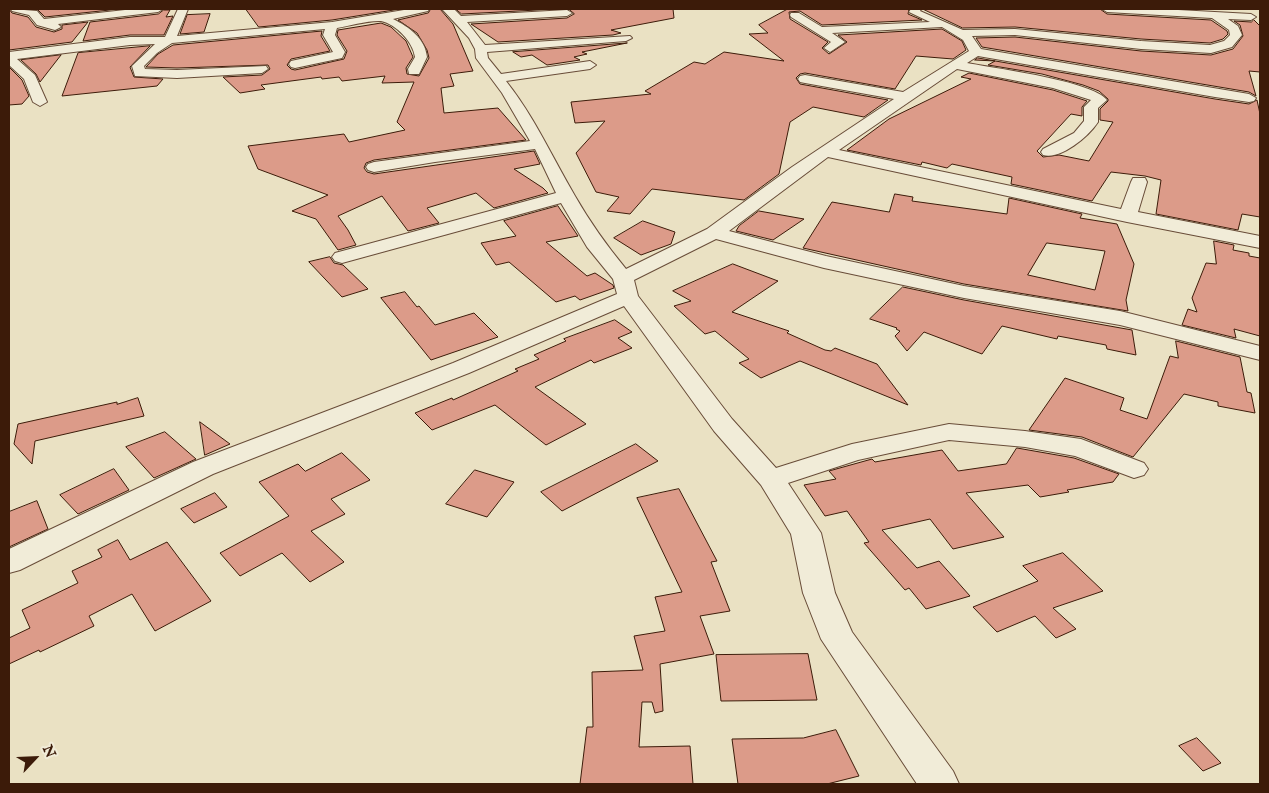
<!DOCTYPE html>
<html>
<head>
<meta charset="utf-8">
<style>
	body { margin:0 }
	#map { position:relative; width:1269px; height:793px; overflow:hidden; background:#eae1c3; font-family:"IM FELL English",serif }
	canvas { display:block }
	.frame { position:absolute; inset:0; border:10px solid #3c1b09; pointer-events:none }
	.north { position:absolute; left:10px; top:733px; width:50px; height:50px; -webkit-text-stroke:4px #f1ecd8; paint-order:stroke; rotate:65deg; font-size:14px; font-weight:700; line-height:20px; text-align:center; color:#3c1b09 }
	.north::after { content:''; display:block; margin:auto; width:18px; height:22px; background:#3c1b09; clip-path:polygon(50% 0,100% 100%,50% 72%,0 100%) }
</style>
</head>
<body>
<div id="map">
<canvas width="1269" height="793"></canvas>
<div class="frame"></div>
<div class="north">N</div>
</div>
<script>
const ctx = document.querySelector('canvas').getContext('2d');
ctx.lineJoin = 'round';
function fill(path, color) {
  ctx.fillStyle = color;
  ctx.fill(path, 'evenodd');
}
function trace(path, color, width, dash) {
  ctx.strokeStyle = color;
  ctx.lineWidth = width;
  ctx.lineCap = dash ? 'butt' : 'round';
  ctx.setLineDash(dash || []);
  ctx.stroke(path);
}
const building = new Path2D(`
	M9,9L12,13L28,17L36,27L54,32L62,29V25L88,22L72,42L9,50Z
	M32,9H119L45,17L38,10Z
	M246,9H400L332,20L259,27Z
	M431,9H440L453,24L473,71L450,74L454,86L441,88L444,113L498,108L526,140L374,160L366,163L364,168L367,172L374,174L534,151L540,164L514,169L543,188L548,193L494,208L476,193L427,208L439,223L408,231L382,196L338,216L348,230L356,245L338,250L316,219L292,211L328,195L258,169L248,146L344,134L349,142L405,130L397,122L414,82L382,83L385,76L342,81L339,77L322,79L321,77L261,85L265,89L240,93L223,77L262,75L270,69L268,65L177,68L146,67L158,54L173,45L322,31L321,36L330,51L291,59L287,65L291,69L295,70L344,59L347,51L337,35L338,30L381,23L391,27L406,41L413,57L406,68L407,74L419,76L429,58L427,50L417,33L398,20L428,13Z
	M456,9H556L462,14Z
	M569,9H673L674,18L611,30L621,33L613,35L498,42L471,24L567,18L574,14Z
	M788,9H909L908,14L922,20L822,25L800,11L789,12L790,19L828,42L822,48L829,54L847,42L838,35L942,29L962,41L966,50L953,59L916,56L895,89L805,73L800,74L796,78L800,84L888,100L864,117L813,107L790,122L779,174L744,200L652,189L630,214L607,211L619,197L596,192L576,153L605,121L575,123L571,102L651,94L645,91L694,62L705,64L724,52L784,61L749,34L768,33L759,25Z
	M923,9H1100L1107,14L1211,20L1227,31L1228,34L1223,39L1210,43L1141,39L1015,27L963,28Z
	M164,10H170L166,17L173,16L164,35H130L83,41L90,22L158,14Z
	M210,14L204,32L180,34L187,15Z
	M1254,20L1260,26V72L1249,71L1256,96L1249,92L982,47L976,38L1015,37L1141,51L1211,55L1233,49L1243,36L1240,25L1234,21L1251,22Z
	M627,43L582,52L587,54L574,57L580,60L547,65L532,55L521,57L513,52Z
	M150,46L130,67L134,77L163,79L157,86L62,96L78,53Z
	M61,55L40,82L36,74L21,60Z
	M978,58L1215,99L1249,104L1257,100L1260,114V217L1242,214L1238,230L1156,214L1161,180L1145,176L1111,172L1092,201L1011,184L1012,177L952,164L947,168L922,162L921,165L847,150L889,119L971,79L961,77L969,73L1053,90L1087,101L1082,107V116L1071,114L1037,151L1043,157L1059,155L1089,161L1113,122L1100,120V109L1108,101V99L1099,91L1083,85L1042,74L988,65L995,61L975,60Z
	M9,67L22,80L29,96L22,104L9,105Z
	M895,194L913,197L912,201L1007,214L1009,198L1082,214L1080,218L1117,224L1134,264L1126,300L1128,311L964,284L803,248L832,202L889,212ZM1047,243L1105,251L1095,290L1028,275Z
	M558,206L578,236L546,242L587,276L595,273L613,285L614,288L580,300L575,296L556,302L509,262L496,265L481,243L516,236L504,221Z
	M759,211L804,219L773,240L736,231L739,226Z
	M643,221L675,232L671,244L641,255L614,238Z
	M1214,241L1234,245L1233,250L1249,253V256L1260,258V336L1234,329L1236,338L1182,325L1188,309L1197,312L1192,298L1206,263L1216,264Z
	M330,257L334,263L343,265L368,289L342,297L309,262Z
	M733,264L778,281L732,312L789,331L787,333L825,350L831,351L835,348L877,364L908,405L800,361L761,378L739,363L749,359L715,331L705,334L674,306L691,301L673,291Z
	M903,287L964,300L1132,330L1136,355L1107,349L1106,345L1058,336L1057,339L1002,326L982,354L924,332L907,351L895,336L900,331L896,329L897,328L870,319Z
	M405,292L417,307L419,306L435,325L474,313L498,337L431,360L381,298Z
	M615,320L632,332L618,338L632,348L594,363L591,360L535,387L586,424L546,445L495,405L432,430L415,413L452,398L453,400L518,371L515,369L539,359L534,355L566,341L564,339Z
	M1176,341L1240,357L1247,392L1251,393L1255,413L1218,406V402L1184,394L1133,457L1082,437L1029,430L1065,378L1124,398L1120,410L1147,419L1170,356L1178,358Z
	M138,398L144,416L35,441L32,464L14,444L18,424L117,402V404Z
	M200,422L230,444L205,455Z
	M165,432L196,459L154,478L126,447Z
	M636,444L658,461L562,511L541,492Z
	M1017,448L1074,458L1119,474L1113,482L1067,490L1069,492L1040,497L1028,485L966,493L1004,537L953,549L930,519L882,530L917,568L939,561L970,596L926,609L909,588L905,590L864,543L869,542L847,511L825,516L804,485L836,479L829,471L872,459L875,462L942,450L958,471L1006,464Z
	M342,453L370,480L331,499L345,514L311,531L344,562L310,582L282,553L240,576L220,553L289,516L259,482L298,464L305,471Z
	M114,469L129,490L78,514L60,495Z
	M475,470L514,482L487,517L446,504Z
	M679,489L717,561L711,562L730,611L700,616L714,654L660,664L663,711L655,713L652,702H642L639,747L690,746L693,784H580L587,727H593L592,672L643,670L634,636L665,631L655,597L682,592L637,498Z
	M215,493L227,507L194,523L181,509Z
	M37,501L48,529L9,547V512Z
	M118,540L130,560L167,542L211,601L155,631L132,594L89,616L94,626L40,652L39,650L9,664V638L30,628L22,610L78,583L72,571L102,557L98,550Z
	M1063,553L1103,591L1053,608L1076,629L1056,638L1035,616L997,632L973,607L1038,581L1023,566Z
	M808,654L817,700L721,701L716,655Z
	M836,730L859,776L827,784H738L732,739L803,738Z
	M1197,738L1221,763L1203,771L1179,746Z`);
fill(building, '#dc9b89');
trace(building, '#3c1b09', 1);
const street = new Path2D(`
	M11,9L37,11L44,19L134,9H163L158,12L58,24L61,27L55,30L37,25L29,15L12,11Z
	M178,9H188L177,36L332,22L410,9H429L428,11L393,19C409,27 425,38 427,57L419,74H409L408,69L415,57C413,42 396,24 381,21C370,20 348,26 337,28L335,35L345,52L342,58L295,68L291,67L289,64L291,61L333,52L323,35L325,29L172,43L157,53L144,66L145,69L177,70L266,66L268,69L262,73L177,78L135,76L132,66L155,44L130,45L17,59L35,75L47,102L40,106L33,102L24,79L9,65V52L130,37H165Z
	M442,9H454L461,16L567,10L572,13L567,16L467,22L485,45L630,36L632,38L626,41L487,52L488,58L501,74L590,61L596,65L590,69L506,81C534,116 552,157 575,196C590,222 607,246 626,269L707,229L792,167L894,99L805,83L800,82L798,79L800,76L805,75L903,92L969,51L963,40L942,27L832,33L845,42L830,52L824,48L831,42L791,17L790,15L791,13H799L822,27L930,22L909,12L911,9H921L920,11L963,30L1015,29L1141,41L1210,45L1224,41L1230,35L1229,30L1212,18L1107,12L1102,9H1160L1251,14L1256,17L1251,20L1228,19L1238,26L1242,35L1232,47L1211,53L1141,49L1015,35L972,36L981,49L1249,94L1256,98L1254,101L1249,102L1215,97L978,56L967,63C993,68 1093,81 1107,100L1098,108V122C1089,136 1061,160 1043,155L1041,152L1043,149L1074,133L1084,121V107L1091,100L1053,88L957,69L839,150L1121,209L1131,182L1133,178H1145L1147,182L1138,212L1260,236V248L1127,222L828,157L729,231L826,256L964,286L1120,311L1260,346V360L1120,325L964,298L824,268L716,239L634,280L638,296L732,419L776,468L852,444L949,424L1025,431L1081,439L1144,463L1148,469L1144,475L1134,478L1075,456L1025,447L949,440L858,460L788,483L821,533L835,593L852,632L953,771L959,784H917L821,639L803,593L791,534L761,485L714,431L624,306L469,373L213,474L20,570L9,573V549L193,462L453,363L617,294L613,279L587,247L561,203L342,263L335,261L332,257L335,253L556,193L535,149L435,162L374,172L368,170L366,167L368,164L374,162L530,141L502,93L476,58L475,49L469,38Z`);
trace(street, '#684c38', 2);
fill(street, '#f1ecd8');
</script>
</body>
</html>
